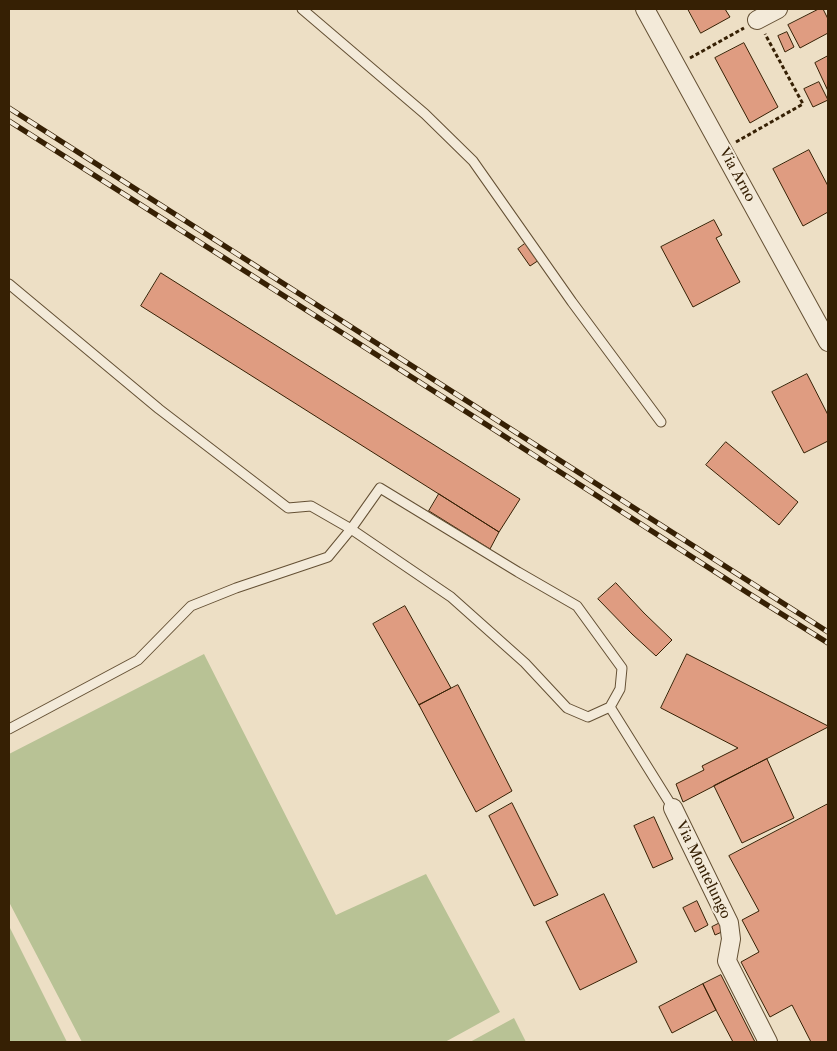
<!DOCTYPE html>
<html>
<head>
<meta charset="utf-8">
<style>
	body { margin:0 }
	#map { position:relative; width:837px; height:1051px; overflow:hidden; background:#eddfc5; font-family:"Libre Caslon Text",serif }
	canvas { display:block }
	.frame { position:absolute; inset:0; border:10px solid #362004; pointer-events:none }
</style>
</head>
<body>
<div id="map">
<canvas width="837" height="1051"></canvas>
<div class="frame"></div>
</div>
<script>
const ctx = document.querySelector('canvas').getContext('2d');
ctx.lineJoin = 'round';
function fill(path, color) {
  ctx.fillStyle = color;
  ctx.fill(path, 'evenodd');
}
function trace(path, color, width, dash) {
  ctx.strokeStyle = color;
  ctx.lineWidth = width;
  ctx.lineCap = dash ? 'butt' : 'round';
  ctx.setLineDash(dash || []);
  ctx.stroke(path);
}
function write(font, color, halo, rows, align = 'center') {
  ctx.font = font + ' "Libre Caslon Text",serif';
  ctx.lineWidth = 4;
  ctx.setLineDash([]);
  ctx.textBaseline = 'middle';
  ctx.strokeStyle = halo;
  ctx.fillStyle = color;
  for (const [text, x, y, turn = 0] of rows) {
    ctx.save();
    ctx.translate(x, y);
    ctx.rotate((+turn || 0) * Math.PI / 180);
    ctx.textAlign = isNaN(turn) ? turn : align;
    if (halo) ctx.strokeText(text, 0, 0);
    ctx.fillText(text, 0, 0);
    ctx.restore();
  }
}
fill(new Path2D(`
	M204,654L336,915L426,874L500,1012L445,1042H82L9,902V754Z
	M9,926L67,1042H9Z
	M514,1018L526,1042H470Z`), '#b8c295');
const building = new Path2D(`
	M688,9H725L730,17L701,33Z
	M819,9H823L828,19V33L800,48L788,25Z
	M787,32L794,47L785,52L778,36Z
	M744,43L778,107L750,123L715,58Z
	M828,56V91L815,63Z
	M819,82L828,100L813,107L804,89Z
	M809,150L828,186V212L803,226L773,169Z
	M714,220L722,235L716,238L740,282L693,307L661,247Z
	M526,243L539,260L530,266L518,249Z
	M161,273L520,499L499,532L141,306Z
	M807,374L828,415V441L804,453L772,392Z
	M726,442L798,502L779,525L706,465Z
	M439,494L499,532L490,549L429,511Z
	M616,583L644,613L672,640L656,656L632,634L598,599Z
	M405,606L451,688L419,705L373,624Z
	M687,654L828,726V727L683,802L676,784L704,770L702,766L738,748L661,708Z
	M458,685L512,791L476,812L419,705Z
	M767,759L794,818L742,843L714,786Z
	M512,803L558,895L534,906L489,816Z
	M828,804V1042H811L792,1005L770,1017L741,962L759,952L742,920L759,911L729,856Z
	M654,817L673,859L653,868L634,826Z
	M604,894L637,962L580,990L546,922Z
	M697,901L708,925L695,932L683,908Z
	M720,923L724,931L715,935L712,927Z
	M721,975L755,1042H733L716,1010L703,984Z
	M703,984L716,1010L672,1033L659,1007Z`);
fill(building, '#df9c81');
trace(building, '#362004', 1);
const lane = new Path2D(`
	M302,9L425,114L473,161L572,302L661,422
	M9,284L159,409L288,508L311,506L351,529L380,488L518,572L577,606L622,668L620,689L610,707L673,808
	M9,729L138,660L191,606L236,588L328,557L351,529L451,597L525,663L567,708L588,717L610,707`);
const street = new Path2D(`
	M645,9L828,342
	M757,20L778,9
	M673,808L729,923L731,939L727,961L768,1042`);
trace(lane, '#645034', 11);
trace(street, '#645034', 20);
trace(new Path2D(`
	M690,58L744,28
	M736,142L803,104L765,34`), '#362004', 3, [4, 2.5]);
trace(lane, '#f3ead9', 9);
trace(street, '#f3ead9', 18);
const rail = new Path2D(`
	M9,108L828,632
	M9,121L487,425L748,593L828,643`);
trace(rail, '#362004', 5.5);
trace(rail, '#f3ead9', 4, [11]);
write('14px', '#362004', '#f3ead9', [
	["Via Arno",737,175,61],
	["Via Montelungo",703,870,64]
]);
</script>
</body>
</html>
